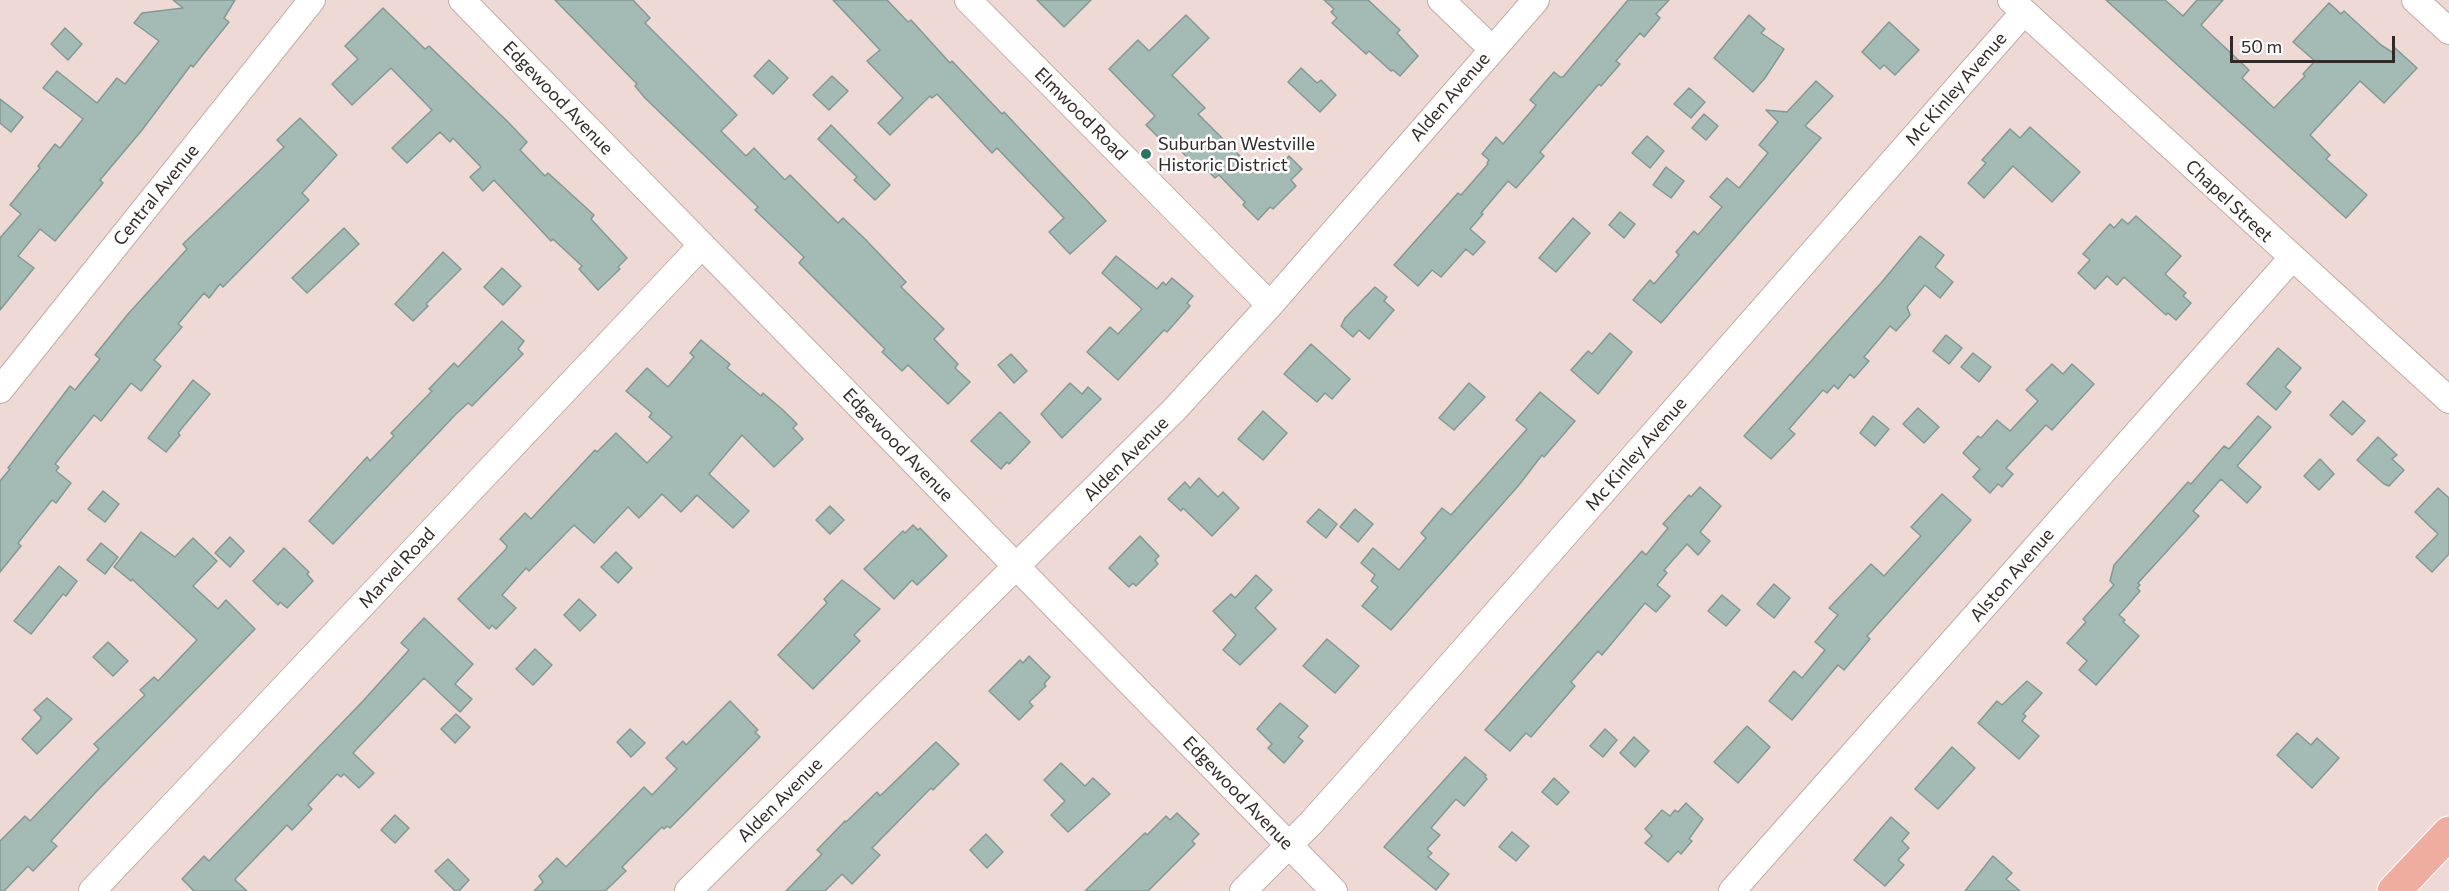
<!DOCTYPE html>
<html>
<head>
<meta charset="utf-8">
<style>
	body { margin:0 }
	#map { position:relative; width:2449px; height:891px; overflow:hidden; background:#efd9d4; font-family:Commissioner,sans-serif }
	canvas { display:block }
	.scale { position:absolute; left:2230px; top:36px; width:165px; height:27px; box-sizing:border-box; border:3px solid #322a28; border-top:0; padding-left:8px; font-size:18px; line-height:21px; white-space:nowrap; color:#322a28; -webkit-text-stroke:4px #fff; paint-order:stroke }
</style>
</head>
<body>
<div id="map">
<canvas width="2449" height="891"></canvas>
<div class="scale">50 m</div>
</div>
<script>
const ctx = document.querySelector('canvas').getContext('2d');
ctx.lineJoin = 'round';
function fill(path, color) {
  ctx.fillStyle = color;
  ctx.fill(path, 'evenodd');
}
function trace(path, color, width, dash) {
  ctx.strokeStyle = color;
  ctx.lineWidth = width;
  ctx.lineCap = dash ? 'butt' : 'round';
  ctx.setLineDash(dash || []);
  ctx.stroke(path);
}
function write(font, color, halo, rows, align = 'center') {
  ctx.font = font + ' Commissioner,sans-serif';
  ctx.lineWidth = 5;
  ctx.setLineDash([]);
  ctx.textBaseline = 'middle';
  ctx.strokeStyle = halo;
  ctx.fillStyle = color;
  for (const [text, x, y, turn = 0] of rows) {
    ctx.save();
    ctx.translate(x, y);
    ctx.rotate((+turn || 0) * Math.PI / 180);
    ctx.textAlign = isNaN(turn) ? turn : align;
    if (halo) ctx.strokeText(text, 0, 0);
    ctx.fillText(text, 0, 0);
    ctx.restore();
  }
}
const building = new Path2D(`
	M173,0H235L224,18L229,22L193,67L191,65L142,130L100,180L103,183L55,241L40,229L18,256L34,268L0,310V238L21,214L10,205L40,168L38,166L55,144L60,148L83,119L43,88L57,71L97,103L117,78L125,84L159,41L134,23L142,13L183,8Z
	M555,0H633L650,18L645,23L737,115L721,131L746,156L754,148L785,180L790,175L838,223L843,218L865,239L906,282L901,287L944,329L934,339L958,364L955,368L970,382L948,404L908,365L902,371L882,352L885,349L799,263L804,257L755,210L758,207L645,98L635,86L637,84Z
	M833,0H887L908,22L911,20L950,63L952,61L1002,114L1004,112L1106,221L1070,254L1049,232L1064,218L997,148L992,153L937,94L932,98L930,96L890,135L878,123L903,98L867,61L880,50Z
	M1037,0H1091L1064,27Z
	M1324,0H1368L1400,30L1397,33L1418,56L1400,76L1393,70L1391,71L1369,51L1366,54L1332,23L1337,18L1331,12L1334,9Z
	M1628,0H1669L1656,14L1660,18L1644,37L1640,33L1616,61L1620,64L1601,86L1599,84L1540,152L1544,156L1516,188L1508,181L1481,213L1483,214L1470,229L1485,242L1473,255L1466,249L1441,277L1432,270L1418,286L1394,265L1458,193L1461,195L1488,164L1487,163L1489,160L1482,154L1496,137L1503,144L1534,108L1536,105L1530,100L1554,72L1560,77H1563Z
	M2106,0H2165L2183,16L2197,0H2223L2201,25L2249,70L2242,78L2274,108L2305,76L2303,74L2315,61L2293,42L2329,3L2341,14L2344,11L2381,45L2392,52L2395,48L2417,68L2384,103L2360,81L2310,135L2330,155L2326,159L2367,195L2346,218Z
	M383,8L425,49L429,46L508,122L527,142L520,150L545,176L548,173L594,215L591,219L627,258L618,267L620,269L598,290L579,269L582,266L553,239L551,241L494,180L483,191L470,177L481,167L453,138L450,142L440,132L407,163L392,148L432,110L391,68L352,105L332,84L358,59L345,46Z
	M1186,15L1209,38L1172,75L1205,108L1198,114L1256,172L1257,170L1261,173L1272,162L1278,168L1289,156L1302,169L1291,180L1296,186L1273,209L1270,207L1258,220L1243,205L1245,202L1219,175L1215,178L1204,167L1201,171L1171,141L1167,146L1146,125L1155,116L1109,69L1138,40L1149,51Z
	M1749,15L1765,29L1761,33L1784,49L1765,78L1753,92L1714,58Z
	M1889,22L1919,50L1895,75L1884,65L1880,69L1862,52Z
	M65,28L82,44L68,60L51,44Z
	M769,60L788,78L773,94L754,76Z
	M1301,68L1317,83L1321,80L1336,95L1320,112L1288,82Z
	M832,76L848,91L829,110L813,95Z
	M1816,81L1833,96L1805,126L1821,138L1661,323L1633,300L1650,280L1654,284L1679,255L1676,252L1694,231L1698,235L1722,207L1710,197L1727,178L1739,188L1768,153L1759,145L1778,122L1766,110L1787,112Z
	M1689,88L1705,102L1691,118L1674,104Z
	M0,99L23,117L11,132L0,123Z
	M1704,114L1718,126L1706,140L1692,128Z
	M300,118L337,155L302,193L309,200L223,287L220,284L209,298L204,293L178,324L182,327L154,360L161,366L141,391L131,383L101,421L94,415L55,464L59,467L56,471L71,483L56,503L52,500L18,543L21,546L0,572V481L10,469L8,468L70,386L75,390L100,359L95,355L128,314L187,249L183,244L284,147L277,140Z
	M831,125L890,185L875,200L854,180L857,177L818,139Z
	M2030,127L2080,172L2052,202L2013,166L1984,198L1968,183L1986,163L1982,160L2010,129L2020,138Z
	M1647,136L1664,151L1650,168L1632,153Z
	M1666,167L1684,181L1671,198L1653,185Z
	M1620,212L1635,224L1624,238L1609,225Z
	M2136,216L2181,256L2165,274L2186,293L2183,296L2191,303L2176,320L2168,313L2166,315L2124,277L2117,285L2107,276L2095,289L2078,273L2090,260L2083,254L2110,224L2114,228L2122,219L2128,224Z
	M1573,218L1590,233L1556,272L1539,258Z
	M344,228L359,244L307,293L292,278Z
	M1920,236L1944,255L1935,267L1953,282L1940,298L1925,285L1907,307L1910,315L1896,331L1890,326L1864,357L1869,361L1854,378L1850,374L1838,389L1834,385L1827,393L1823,390L1789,429L1795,434L1771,459L1744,436L1881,283Z
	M443,252L461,269L426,304L428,306L413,321L395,304Z
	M1116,256L1157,289L1163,282L1166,285L1172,278L1193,296L1187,303L1190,306L1175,323L1167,332L1164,330L1118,380L1087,352L1110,327L1118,334L1142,309L1102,273Z
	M502,268L521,286L503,305L484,287Z
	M1375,287L1387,297L1384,301L1394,310L1369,339L1359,330L1353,337L1341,326L1345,318Z
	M502,321L524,341L518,349L523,354L472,406L468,403L456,414L333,544L309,521L367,457L370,461L394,436L391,433L432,391L429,389L454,363L458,367Z
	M1610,333L1632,352L1598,394L1571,370L1588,351L1592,354Z
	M1946,335L1962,348L1949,364L1933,351Z
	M701,340L730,364L727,368L761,396L763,393L784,411L797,424L793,428L803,439L774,467L742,435L709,474L749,511L733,528L697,495L681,512L662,494L639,518L628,507L594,543L574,525L529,571L526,568L502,595L516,608L496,629L492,625L489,629L458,599L506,549L507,546L500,539L525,513L531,519L595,450L597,452L616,433L647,463L672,437L649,417L652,413L626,391L647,368L668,387L694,357L690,353Z
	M1311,344L1350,379L1332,399L1325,393L1317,402L1284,374Z
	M2278,348L2301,368L2285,387L2291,392L2276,410L2247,384Z
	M1973,353L1991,367L1979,382L1961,367Z
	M1011,354L1027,371L1014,383L998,365Z
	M2052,364L2063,374L2072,364L2094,384L2052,430L2046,425L2006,468L2013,474L2002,487L1998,484L1990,493L1973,477L1980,469L1963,453L1978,436L1981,438L1997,420L2010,431L2038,401L2026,390Z
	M193,380L210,394L178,433L180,435L166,452L148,438Z
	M1070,383L1082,394L1088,387L1101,399L1062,438L1041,414Z
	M1469,383L1485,397L1454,430L1439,418Z
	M1540,392L1575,421L1544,457L1542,455L1519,485L1391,630L1362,606L1378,587L1371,581L1375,575L1361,563L1373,548L1399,570L1426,538L1421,533L1442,508L1451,515L1527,429L1516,420Z
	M2343,401L2365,421L2352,435L2330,415Z
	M1918,408L1939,427L1924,443L1903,424Z
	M1263,411L1287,433L1263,460L1238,439Z
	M1000,412L1030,442L1009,464L1007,462L1001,469L971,441Z
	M1873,416L1889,429L1875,446L1860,433Z
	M2258,416L2271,427L2237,466L2261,487L2247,503L2221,479L2193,511L2199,516L2138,583L2140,585L2137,588L2140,591L2119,615L2125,620L2123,622L2139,636L2096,685L2079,670L2087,661L2067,643L2086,622L2083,619L2114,585L2110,581L2114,565L2188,482L2191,484L2224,446L2229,449Z
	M2378,437L2397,455L2392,459L2404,470L2389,486L2384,484L2357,460Z
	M2320,459L2334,474L2319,490L2304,476Z
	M1199,478L1218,497L1223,492L1239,508L1212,536L1183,508L1181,511L1168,499L1185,482L1190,488Z
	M1700,487L1721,506L1700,532L1710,541L1698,555L1687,544L1664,570L1667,573L1657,585L1670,596L1656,612L1645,603L1602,655L1598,651L1571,682L1575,686L1531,737L1526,733L1510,751L1485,730L1642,551L1646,555L1668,528L1663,524L1689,495L1691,497Z
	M2438,488L2449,498V554L2432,572L2416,557L2438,534L2415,512Z
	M103,491L119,504L105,522L88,509Z
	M1942,494L1971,520L1867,636L1870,639L1844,670L1838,665L1792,720L1769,701L1794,671L1802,678L1825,650L1815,642L1838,615L1829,608L1871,564L1884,576L1921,536L1911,527Z
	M830,506L844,520L830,534L816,520Z
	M1319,509L1337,524L1326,538L1307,522Z
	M1355,509L1373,524L1358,542L1340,527Z
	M913,525L918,530L920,528L947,556L917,585L912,580L894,599L864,569L903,531L905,533Z
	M141,532L175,557L193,538L217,561L193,586L218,609L226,600L255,629L95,793L51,841L57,846L33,871L28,866L4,891H0V841L25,816L30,821L99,749L94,744L145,695L140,690L154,677L158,681L197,640L132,579L131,581L114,567Z
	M1140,536L1159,556L1155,560L1158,564L1136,586L1133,583L1129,587L1109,568Z
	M230,537L244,551L230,567L215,553Z
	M101,543L118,557L105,574L87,560Z
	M284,548L309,572L307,574L313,581L287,608L280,602L278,605L253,581Z
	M616,552L632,568L618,583L601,567Z
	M59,566L77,581L66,596L63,594L31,634L14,621Z
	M1256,575L1272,590L1255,608L1276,629L1240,665L1223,650L1236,635L1213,611L1231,594L1235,598Z
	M842,580L880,609L854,635L860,641L813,689L778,655L827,603L824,599Z
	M1774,584L1790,598L1774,618L1757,604Z
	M1722,595L1740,610L1726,626L1708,611Z
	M579,599L596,615L580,631L564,615Z
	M424,618L473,664L455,684L472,699L460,712L424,678L353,753L374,773L359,788L344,774L341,777L337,774L308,805L312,809L292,830L287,825L236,878L235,880L247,891H194L182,879L204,856L209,861L363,701L409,650L401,643Z
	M1327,639L1359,666L1335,693L1303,666Z
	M108,642L128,661L113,676L93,657Z
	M535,649L552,665L533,685L516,669Z
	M1029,656L1050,677L1044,684L1046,686L1029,702L1033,706L1019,720L989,691L1020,660L1023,663Z
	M2027,681L2042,693L2023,714L2026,716L2022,721L2039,736L2019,759L1978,723L1997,701L2002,705Z
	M47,698L72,719L37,754L22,739L41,719V717L34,710Z
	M730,701L758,730L755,732L760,737L670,828L667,826L664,829L662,827L622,867L626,871L605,891H534L543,882L539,876L557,858L566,867L644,787L652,795L677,769L666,758L683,741L686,745Z
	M1280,703L1308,726L1298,737L1303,741L1284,763L1268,748L1272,744L1257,729Z
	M456,714L470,727L455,743L441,729Z
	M1747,726L1770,747L1738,783L1714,762Z
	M630,729L645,743L631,757L617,742Z
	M1605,729L1617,740L1603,757L1590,746Z
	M2297,733L2311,745L2317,738L2339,758L2312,788L2277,755Z
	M1634,737L1649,751L1635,767L1620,753Z
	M936,742L959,764L933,790L931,788L872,848L880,855L852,884L842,874L825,891H786L822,854L817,850L845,821L846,822L877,792L880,796Z
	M1952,747L1975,768L1938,809L1915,789Z
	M1465,757L1486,775L1485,777L1487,779L1464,806L1456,799L1431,828L1440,835L1427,849L1432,853L1428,857L1449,874L1436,890L1384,847Z
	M1061,763L1085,786L1093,778L1110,794L1068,832L1051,815L1065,801L1044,780Z
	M1554,778L1569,792L1557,805L1542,792Z
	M1686,803L1703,819L1689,839L1692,841L1681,854L1678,851L1668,862L1645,843L1652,836L1645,829L1662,810L1670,816L1675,810L1678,812Z
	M1177,813L1199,834L1192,841L1195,844L1148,891H1085L1145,833L1147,835L1166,816L1170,820Z
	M395,815L409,828L395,843L381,830Z
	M1891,817L1909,833L1902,841L1909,848L1898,860L1904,865L1885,886L1854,860Z
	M1512,832L1529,846L1516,861L1499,847Z
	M986,834L1003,852L987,868L970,850Z
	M1993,856L2012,873L2006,879L2020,891H1965Z
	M448,859L469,880L459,891H455L435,871Z`);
fill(building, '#a3bab5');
trace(building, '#839994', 1.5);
const minor = new Path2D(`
	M462,0L1334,891
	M968,0L1270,305
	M1441,0L1492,49
	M2011,0L2449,400
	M2415,0L2449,31
	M0,390L312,0
	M92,891L702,245
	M688,891L1175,409L1270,305L1536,0
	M1243,891L1311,823L1361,767L2024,12
	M1732,891L2292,258`);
const major = new Path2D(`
	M2394,891L2449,833`);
trace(minor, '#c1aca7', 28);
trace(major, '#fff', 35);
trace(minor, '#fff', 26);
trace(major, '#efada0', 33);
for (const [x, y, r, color] of [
	[1146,154,6,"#2b7165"]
]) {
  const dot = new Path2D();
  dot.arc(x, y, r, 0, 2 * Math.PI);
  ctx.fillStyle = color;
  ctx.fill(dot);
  trace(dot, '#fff', 2);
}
write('18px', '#322a28', '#fff', [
	["Mc Kinley Avenue",1956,89,-49],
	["Alden Avenue",1450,97,-49],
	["Edgewood Avenue",558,98,46],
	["Elmwood Road",1081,114,45],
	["Central Avenue",156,195,-51],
	["Chapel Street",2229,201,43],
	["Edgewood Avenue",898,445,46],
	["Mc Kinley Avenue",1636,454,-49],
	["Alden Avenue",1126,459,-45],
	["Marvel Road",397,568,-47],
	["Alston Avenue",2012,575,-49],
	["Edgewood Avenue",1238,793,46],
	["Alden Avenue",780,800,-45]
]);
write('18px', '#322a28', '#fff', [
	["Suburban Westville",1158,144],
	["Historic District",1158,165]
], 'left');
</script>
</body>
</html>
